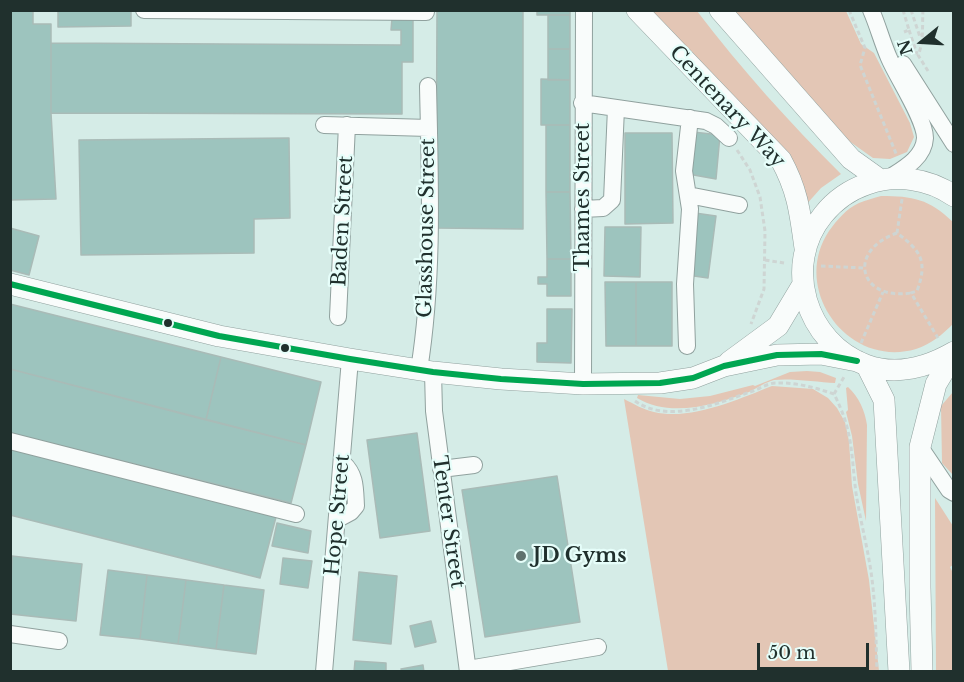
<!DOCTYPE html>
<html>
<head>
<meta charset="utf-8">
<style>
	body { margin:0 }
	#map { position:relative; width:964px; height:682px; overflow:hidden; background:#d5ece7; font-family:"Libre Baskerville",serif }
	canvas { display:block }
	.frame { position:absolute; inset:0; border:12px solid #20302d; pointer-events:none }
	.north { position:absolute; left:892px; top:12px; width:60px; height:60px; -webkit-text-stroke:4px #e6fefa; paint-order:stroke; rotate:252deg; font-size:16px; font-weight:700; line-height:24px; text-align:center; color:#20302d }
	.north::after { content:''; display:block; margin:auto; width:21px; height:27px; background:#20302d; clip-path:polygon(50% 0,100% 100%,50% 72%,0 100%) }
	.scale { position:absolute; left:757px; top:643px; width:112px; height:27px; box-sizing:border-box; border:3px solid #20302d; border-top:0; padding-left:8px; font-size:18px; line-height:21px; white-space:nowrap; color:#20302d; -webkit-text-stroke:4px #e6fefa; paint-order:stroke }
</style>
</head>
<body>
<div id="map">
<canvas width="964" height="682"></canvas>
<div class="frame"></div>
<div class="north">N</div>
<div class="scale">50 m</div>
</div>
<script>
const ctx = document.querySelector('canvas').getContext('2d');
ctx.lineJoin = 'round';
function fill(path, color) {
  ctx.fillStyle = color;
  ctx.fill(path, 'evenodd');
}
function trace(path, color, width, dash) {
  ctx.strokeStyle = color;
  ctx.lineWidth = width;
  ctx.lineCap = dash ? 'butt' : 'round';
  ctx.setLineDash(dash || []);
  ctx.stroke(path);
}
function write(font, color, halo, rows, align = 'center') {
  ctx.font = font + ' "Libre Baskerville",serif';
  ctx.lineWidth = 4.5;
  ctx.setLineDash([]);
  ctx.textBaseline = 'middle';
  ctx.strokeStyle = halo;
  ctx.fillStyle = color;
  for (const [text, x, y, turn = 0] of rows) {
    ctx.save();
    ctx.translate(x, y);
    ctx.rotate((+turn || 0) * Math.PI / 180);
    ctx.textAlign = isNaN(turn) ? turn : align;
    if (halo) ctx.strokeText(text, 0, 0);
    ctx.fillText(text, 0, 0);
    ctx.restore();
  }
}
fill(new Path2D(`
	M651,11H697C741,69 790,123 841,174L821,188L805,206Z
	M734,11H846L861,44L874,53L910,123L914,137L907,152L890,159L873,158L849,141Z
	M881,196C913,196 929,199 953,222V324C942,335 931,344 916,349C848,369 790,289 829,231C837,220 846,209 859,203C866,200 874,198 881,196Z
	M807,371L820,372L836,378L835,383C818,382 790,378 774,380C766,382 757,388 749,392C715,405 670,418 637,398L638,395L680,399L710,396L753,385L755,386L790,372Z
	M772,386L813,389L828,398L837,408L845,422L849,441L852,486L869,580L879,671H668L624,399C634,404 644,410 654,412C690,421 739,399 772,386Z
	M848,387C859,397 865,411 867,425L866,521L858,484L852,436L846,412L848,410L846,388Z
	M953,392V475L942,463L941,406Z
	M935,498L953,526V565L950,567L954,575L953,671H936Z`), '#e3c6b5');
const building = new Path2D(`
	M10,10H33V24H51V113L56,199L10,200Z
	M58,10H131V26L58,27Z
	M437,10H523V229L436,228Z
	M537,10H570V15H537Z
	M548,15H570V49H548Z
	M392,18H413V62H402V114L51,113V43L401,45V30H391Z
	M548,49H570V80H548Z
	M541,79L570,80V125H541Z
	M546,125H570V192H546Z
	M693,132L720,135L716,179L688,174Z
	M625,133H672L673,223L625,224Z
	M289,138L290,218L254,219V253L81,255L79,140Z
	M546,192H570L571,259H547Z
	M695,213L716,216L708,278L687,275Z
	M605,227H641L640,277L604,276Z
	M10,228L39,236L29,275L10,270Z
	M547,259H571V296H547V284H538V277H547Z
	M605,282H636V346H606Z
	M636,282H672V346H636Z
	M10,304L221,357L206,420L10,369Z
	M547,309H572L571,363L537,362V343H547Z
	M221,357L321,382L306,445L206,420Z
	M10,369L306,445L291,503L10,433Z
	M417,433L430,531L380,538L367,440Z
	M10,449L276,517L260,578L10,515Z
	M557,476L580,622L485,637L462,490Z
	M277,523L311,531L308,553L272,546Z
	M12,556L82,564L76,621L10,614Z
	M283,558L312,561L308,588L280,584Z
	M108,570L147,575L140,639L100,635Z
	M359,572L397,576L391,644L353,640Z
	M147,575L186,580L178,644L140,639Z
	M186,580L224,585L216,649L178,644Z
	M224,585L264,590L256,654L216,649Z
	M431,621L436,642L415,647L410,626Z
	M355,661L386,663V672H354Z
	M423,665L424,672H402L401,669Z`);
fill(building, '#9dc4be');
trace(building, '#a9bbb7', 1.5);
const minor = new Path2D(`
	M144,10L426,12
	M871,10C878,26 882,42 889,58C897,77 925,119 925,138C924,158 903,169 889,178
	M903,64L954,144
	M582,103L706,121L716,126L729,138
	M324,125L429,128
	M688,195L739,205
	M583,209L603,208L612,200L616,108
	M338,317L347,125
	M687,346L685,284L690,209L684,171L690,118
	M419,370C434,276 430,181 428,86
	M433,372L434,411L468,672
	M583,384L584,10
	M10,441L296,514
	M920,447L949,490L954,493
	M441,469L474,465
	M338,519L351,512L356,506C355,488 356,475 343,463
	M10,634L59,641
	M468,669L598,647
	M324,672L350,359`);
const major = new Path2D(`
	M637,10L781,160C798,191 800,213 805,248
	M720,10L851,159L879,179
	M954,196C928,178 896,174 867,184C849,190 835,200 823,215C782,265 806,343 866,365C896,376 928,367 954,352
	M10,284L219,336L350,359L433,372L501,379L583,384L660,383L693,378L724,366L777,355L821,354L857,361
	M729,362L778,326L802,286
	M867,366L884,400L899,672
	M922,672L920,587V447L936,384L954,354`);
trace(minor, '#90a19e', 18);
trace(major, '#90a19e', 22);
trace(new Path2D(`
	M849,10L865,48L860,65L897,156
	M903,10L909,30L904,32
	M911,10L920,37
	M923,10C922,25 924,43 918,55L928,71
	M909,30L917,54
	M737,150L750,170L760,197L765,231L764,289L751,324
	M902,199L897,233C921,251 928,261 917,291L911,293L938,338
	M897,233C846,251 859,301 911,293
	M765,260L784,263
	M821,266L864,268
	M861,343L883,292
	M834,394L844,377
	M635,401C668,424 716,404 750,392C758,390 767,383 776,383C796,382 816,388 834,394C853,431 851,453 856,493C861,525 870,556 873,588C876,616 876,644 877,672`), '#ced5d3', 3, [4.5, 3]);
trace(minor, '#f9fcfb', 16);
trace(major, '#f9fcfb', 21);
trace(new Path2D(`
	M10,284L219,336L350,359L433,372L501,379L583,384L660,383L693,378L724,366L777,355L821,354L857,361`), '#00a651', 6);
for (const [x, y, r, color] of [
	[168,323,5,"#20302d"],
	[285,348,5,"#20302d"],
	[521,556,6,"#5f726e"]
]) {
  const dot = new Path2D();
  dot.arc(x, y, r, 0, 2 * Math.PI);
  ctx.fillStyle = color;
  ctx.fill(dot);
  trace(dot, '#e6fefa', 2);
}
write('20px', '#20302d', '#e6fefa', [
	["Centenary Way",727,107,47],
	["Thames Street",583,197,-90],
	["Baden Street",343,221,-87],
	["Glasshouse Street",427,228,-89],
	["Hope Street",338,515,-85],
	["Tenter Street",448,522,82]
]);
write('bold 20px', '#20302d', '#e6fefa', [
	["JD Gyms",533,556]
], 'left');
</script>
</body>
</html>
